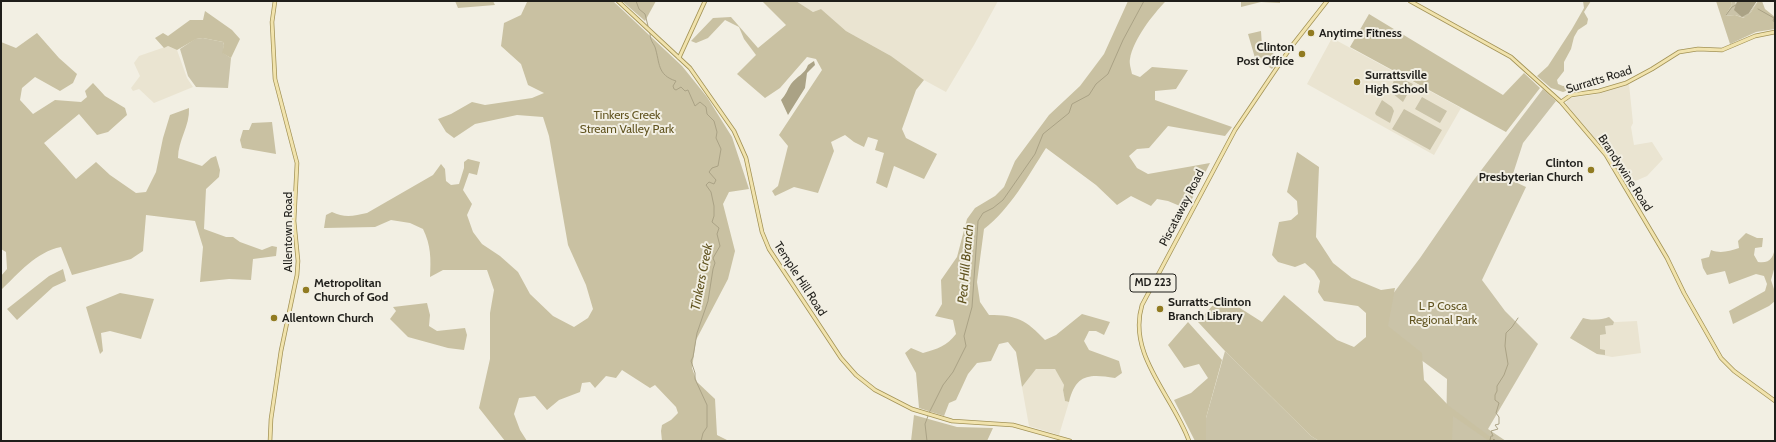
<!DOCTYPE html>
<html>
<head>
<meta charset="utf-8">
<style>
	body { margin:0 }
	#map { position:relative; width:1776px; height:442px; overflow:hidden; background:#f2efe3; font-family:Cabin,sans-serif }
	canvas { display:block }
	.frame { position:absolute; inset:0; border:2px solid #1f1e1a; pointer-events:none }
</style>
</head>
<body>
<div id="map">
<canvas width="1776" height="442"></canvas>
<div class="frame"></div>
</div>
<script>
const ctx = document.querySelector('canvas').getContext('2d');
ctx.lineJoin = 'round';
function fill(path, color) {
  ctx.fillStyle = color;
  ctx.fill(path, 'evenodd');
}
function trace(path, color, width, dash) {
  ctx.strokeStyle = color;
  ctx.lineWidth = width;
  ctx.lineCap = dash ? 'butt' : 'round';
  ctx.setLineDash(dash || []);
  ctx.stroke(path);
}
function write(font, color, halo, rows, align = 'center') {
  ctx.font = font + ' Cabin,sans-serif';
  ctx.lineWidth = 4;
  ctx.setLineDash([]);
  ctx.textBaseline = 'middle';
  ctx.strokeStyle = halo;
  ctx.fillStyle = color;
  for (const [text, x, y, turn = 0] of rows) {
    ctx.save();
    ctx.translate(x, y);
    ctx.rotate((+turn || 0) * Math.PI / 180);
    ctx.textAlign = isNaN(turn) ? turn : align;
    if (halo) ctx.strokeText(text, 0, 0);
    ctx.fillText(text, 0, 0);
    ctx.restore();
  }
}
fill(new Path2D(`
	M796,1H998L974,45L946,92L924,80L891,56L846,31L821,9L813,12Z
	M1332,38L1461,108L1434,155L1307,84Z
	M168,46L177,50L187,78L193,87L154,103L139,89L133,91L131,88L140,76L134,63L139,56Z
	M1629,84L1633,123L1631,127L1634,145L1652,142L1663,159L1647,176L1626,185L1606,152L1566,104L1567,100L1571,98L1598,94Z
	M1609,317L1614,322H1617L1637,321L1641,353L1612,357L1597,354L1570,338L1583,318L1590,320L1595,319L1600,320Z
	M1036,369H1055L1064,385L1063,390L1065,401L1069,402L1059,435L1029,426L1022,387Z`), '#eae4d1');
fill(new Path2D(`
	M1731,1H1737L1735,3L1749,13L1758,1L1751,12L1745,18L1735,15L1725,16L1732,5Z
	M203,38L223,42L224,45L223,53L231,58L228,88L196,87L188,76L180,49L195,39Z
	M1396,76L1413,84L1403,102L1392,93L1391,87Z
	M1543,89L1556,101L1523,143L1511,180L1526,187L1482,280L1505,311L1538,344L1488,429L1506,441H1446L1447,379L1371,323L1420,258L1473,181Z
	M1422,97L1447,111L1440,123L1415,109Z
	M1382,100L1392,107L1394,111L1390,123L1376,115L1375,113Z
	M1404,109L1442,130L1430,150L1392,129Z
	M1609,317L1614,322L1613,325L1605,326L1606,334L1600,335V349L1605,350V355L1597,354L1570,338L1583,318C1592,321 1601,320 1609,317Z
	M1225,351L1311,436L1319,441H1206V418Z`), '#cac3a8');
fill(new Path2D(`
	M455,1H493L495,5L458,8Z
	M529,1H613L682,66L707,97L732,137L749,189L729,192L723,204L735,251L728,279L696,340L692,368L697,382L715,399L717,435L729,441H662L661,431L662,425L671,420L678,413L676,407L655,385L650,388L622,370L616,378L606,376L595,388L590,382L582,383L580,392L559,400L547,410L535,396L519,398L514,414L520,430L527,441H505L479,408L490,359V313L494,290L487,270H443L430,277C431,259 431,245 423,229L410,223L391,220L375,227L324,228L326,215L332,212C344,218 354,216 367,213L433,175L441,164L445,169L446,181L451,185L459,184L464,168V162L468,159L480,162L477,175L469,173L463,190L472,204L467,215L473,232L482,244L500,256L518,272L530,294L553,316L574,327L588,318L593,309L586,285L568,245L549,136L543,117L517,115L475,124L454,138L446,132L438,119L451,114L472,102L485,105L532,98L544,93L528,85L521,64L501,46L504,23L521,15L527,2Z
	M622,1H656L645,21Z
	M762,1H796L813,12L821,9L846,31L891,56L924,80L916,90L902,129L906,138L937,154L924,179L894,166L887,188L876,183L884,153L875,150L878,140L868,137L864,147L854,142L845,135L831,142L834,151L818,193L794,187L775,196L772,191L778,186L788,146L779,135L822,70L816,59L807,57L780,88L765,98L737,74L756,55L744,39L739,27L725,20L708,38L696,43L691,41L713,18L731,17L758,48L786,25Z
	M1128,1H1166C1153,14 1133,40 1130,59C1129,63 1131,69 1132,74L1140,77L1152,67L1188,70L1176,89L1155,91V100L1232,127L1225,136L1168,126L1149,148L1137,149L1129,156L1137,168L1148,174L1210,163L1187,209L1168,201L1157,199L1151,206L1131,196L1117,205L1096,185L1046,148C1028,176 1011,208 984,229L977,282L980,302L989,315C1017,315 1026,320 1045,340L1056,335L1082,314L1110,322L1104,335L1096,331H1089L1084,341L1089,350L1119,361L1122,373L1115,378C1089,374 1076,374 1069,402L1065,401L1063,390L1064,385L1055,369H1036L1022,387L1016,352L1008,342L999,344L991,361L977,363L968,374L956,400L949,403L944,416L919,408L916,373L905,353L911,348L923,353C937,349 947,346 956,334L953,320L935,316L942,304L941,280L957,257L967,219L975,208L995,196L1004,187L1015,161L1049,115L1080,86L1104,54Z
	M1241,1H1280V3L1261,2L1241,7Z
	M1583,1H1591L1584,12L1588,19L1587,24L1578,30L1574,37L1571,49L1564,62V71L1557,80L1558,84L1563,86L1579,85L1581,86L1563,92L1551,88L1537,76L1548,66L1572,29L1584,8Z
	M1716,1H1731L1732,5L1725,16L1735,15L1744,18L1751,12L1758,1H1762L1765,9L1775,17V29L1756,32L1730,44Z
	M205,11L232,30L240,39L231,58L222,53L224,45L223,42L203,38L196,39L177,50L168,46L164,48L155,38L163,33L168,36L190,20H203Z
	M1369,14L1503,95L1524,73L1540,88L1506,132L1350,47Z
	M1261,31L1262,46L1280,58L1272,69L1255,58L1248,34Z
	M37,33L59,58L77,74L73,83L60,91L35,77L22,88L20,100L33,114L55,100L81,102L87,97L85,91L93,83L105,96L125,108L127,115L108,132L97,135L79,114L44,143L76,179L96,162L110,175L136,193L146,192L156,172L163,138L170,115L189,108C190,126 178,140 178,158L202,166L211,158L216,156L220,170L219,177L206,189L204,229L226,237H233L240,242L262,250L272,246L277,247L276,256L253,259L251,280L229,279L200,282L203,247L195,221L146,215L143,251L131,259L72,275L61,247C36,252 19,273 1,290V276L7,269L6,252L1,249V42L16,48Z
	M272,122L276,154L242,148L240,140L243,130H249L252,123Z
	M1297,152L1319,167L1316,237L1333,263L1352,278L1381,290L1395,288L1388,326L1422,353L1424,380L1449,406L1496,441H1489L1453,416L1452,441H1319L1311,436L1225,351L1198,322L1221,296L1262,322L1284,295L1337,340L1354,347L1366,337V313L1358,306L1324,301L1318,292L1320,281L1314,271L1305,263L1295,267L1278,262L1272,255L1279,222L1291,220L1298,214L1297,201L1287,192Z
	M1746,233L1757,238H1763L1762,247L1755,248L1754,255L1758,262C1770,264 1774,257 1775,246V266L1771,280L1775,292V301L1769,306L1733,324L1729,311L1765,291L1767,284L1764,276L1756,274L1729,284L1725,271L1707,275L1703,268L1701,259L1709,257L1711,250C1721,254 1729,251 1739,248L1738,241Z
	M63,269L66,281L53,287L17,320L7,309L49,276Z
	M120,293L154,299L141,339L110,331L101,333L103,351L100,354L86,307Z
	M427,303L430,315L429,326L437,331L465,328L467,335L464,350L448,348L408,337L390,319L396,311L393,307Z
	M1188,322L1222,360L1206,418V441H1195L1174,400L1191,393L1208,378L1199,364L1184,368L1168,345Z
	M914,415L957,427L993,428L987,441H911Z`), '#c9c1a2');
fill(new Path2D(`
	M1737,1H1757L1749,13L1742,17L1734,10Z
	M814,61L815,65L807,73L805,88L788,115L781,100C786,95 787,90 791,84C797,76 805,74 808,65Z`), '#aaa285');
trace(new Path2D(`
	M636,1L639,9L645,14L648,26
	M1758,9L1774,18L1773,21L1775,22
	M1726,15L1732,7L1736,5
	M650,32C650,40 652,41 655,47C660,63 657,75 676,81L673,86L674,89L676,90L681,87L685,91L688,90L695,106L700,102L706,107L707,114L714,121L717,132L716,138L721,149L718,166L712,168L709,172L716,180L714,184L709,182L706,185L711,192L714,206V216L712,222L719,228L717,234L720,246L713,258L715,263L713,269L708,301L697,333L693,357L691,361L695,373V379L707,405V427L703,433L701,441
	M929,413L943,385L953,372L966,346L964,336L972,307L978,221L983,213L993,208L1003,200L1035,154L1043,134L1069,113L1072,104L1089,95L1096,84L1108,74L1123,40L1144,1
	M927,441L925,424L928,416
	M1495,441L1494,439L1492,441L1490,440L1491,436H1493L1491,431L1498,429L1495,425L1499,424V417L1496,413L1499,403L1495,400V395L1497,391V386L1504,375L1508,364L1505,346L1506,333L1512,327L1518,318`), '#aaa285', 1);
const major = new Path2D(`
	M618,1L690,68L734,131L746,158L762,232L769,249L841,358L856,375L875,390L912,409L952,421L1013,425L1070,441
	M1410,1L1511,57L1561,102L1606,155L1667,258L1684,293L1721,358L1734,371L1775,401
	M679,58L705,1
	M1561,102L1571,95L1599,91L1626,83L1652,69L1679,52L1698,49L1722,50L1755,36L1775,32
	M270,441L271,419L281,351L297,275L298,261L294,221L297,163L275,79L272,22L275,1
	M1189,441C1173,396 1127,355 1142,305L1235,130L1291,47L1327,1`);
trace(major, '#a29256', 4.5);
trace(major, '#f1e3ad', 3);
for (const [x, y, r, color] of [
	[1311,33,4,"#917b21"],
	[1302,54,4,"#917b21"],
	[1357,82,4,"#917b21"],
	[1591,170,4,"#917b21"],
	[306,290,4,"#917b21"],
	[1160,309,4,"#917b21"],
	[274,318,4,"#917b21"]
]) {
  const dot = new Path2D();
  dot.arc(x, y, r, 0, 2 * Math.PI);
  ctx.fillStyle = color;
  ctx.fill(dot);
  trace(dot, '#f2efe3', 1.5);
}
for (const [x, y, w] of [
	[1153,283,46]
]) {
  const box = new Path2D();
  box.roundRect(x - w / 2, y - 9, w, 18, 3);
  ctx.fillStyle = '#f2efe3';
  ctx.fill(box);
  trace(box, '#1f1e1a', 1);
}
write('bold 11px', '#1f1e1a', null, [
	["MD 223",1153,283]
]);
write('bold 12px', '#1f1e1a', '#f2efe3', [
	["Anytime Fitness",1319,33],
	["Clinton",1294,47,"right"],
	["Post Office",1294,61,"right"],
	["Surrattsville",1365,75],
	["High School",1365,89],
	["Clinton",1583,163,"right"],
	["Presbyterian Church",1583,177,"right"],
	["Metropolitan",314,283],
	["Church of God",314,297],
	["Surratts-Clinton",1168,302],
	["Branch Library",1168,316],
	["Allentown Church",282,318]
], 'left');
write('12px', '#1f1e1a', '#f2efe3', [
	["Surratts Road",1599,80,-17],
	["Brandywine Road",1625,173,57],
	["Piscataway Road",1182,208,-63],
	["Allentown Road",288,232,-90],
	["Temple Hill Road",800,279,57]
]);
write('12px', '#615420', '#f2efe3', [
	["Tinkers Creek",627,115],
	["Stream Valley Park",627,129],
	["L P Cosca",1443,306],
	["Regional Park",1443,320]
]);
write('italic 13px', '#615420', '#f2efe3', [
	["Pea Hill Branch",966,264,-85],
	["Tinkers Creek",702,277,-79]
]);
</script>
</body>
</html>
